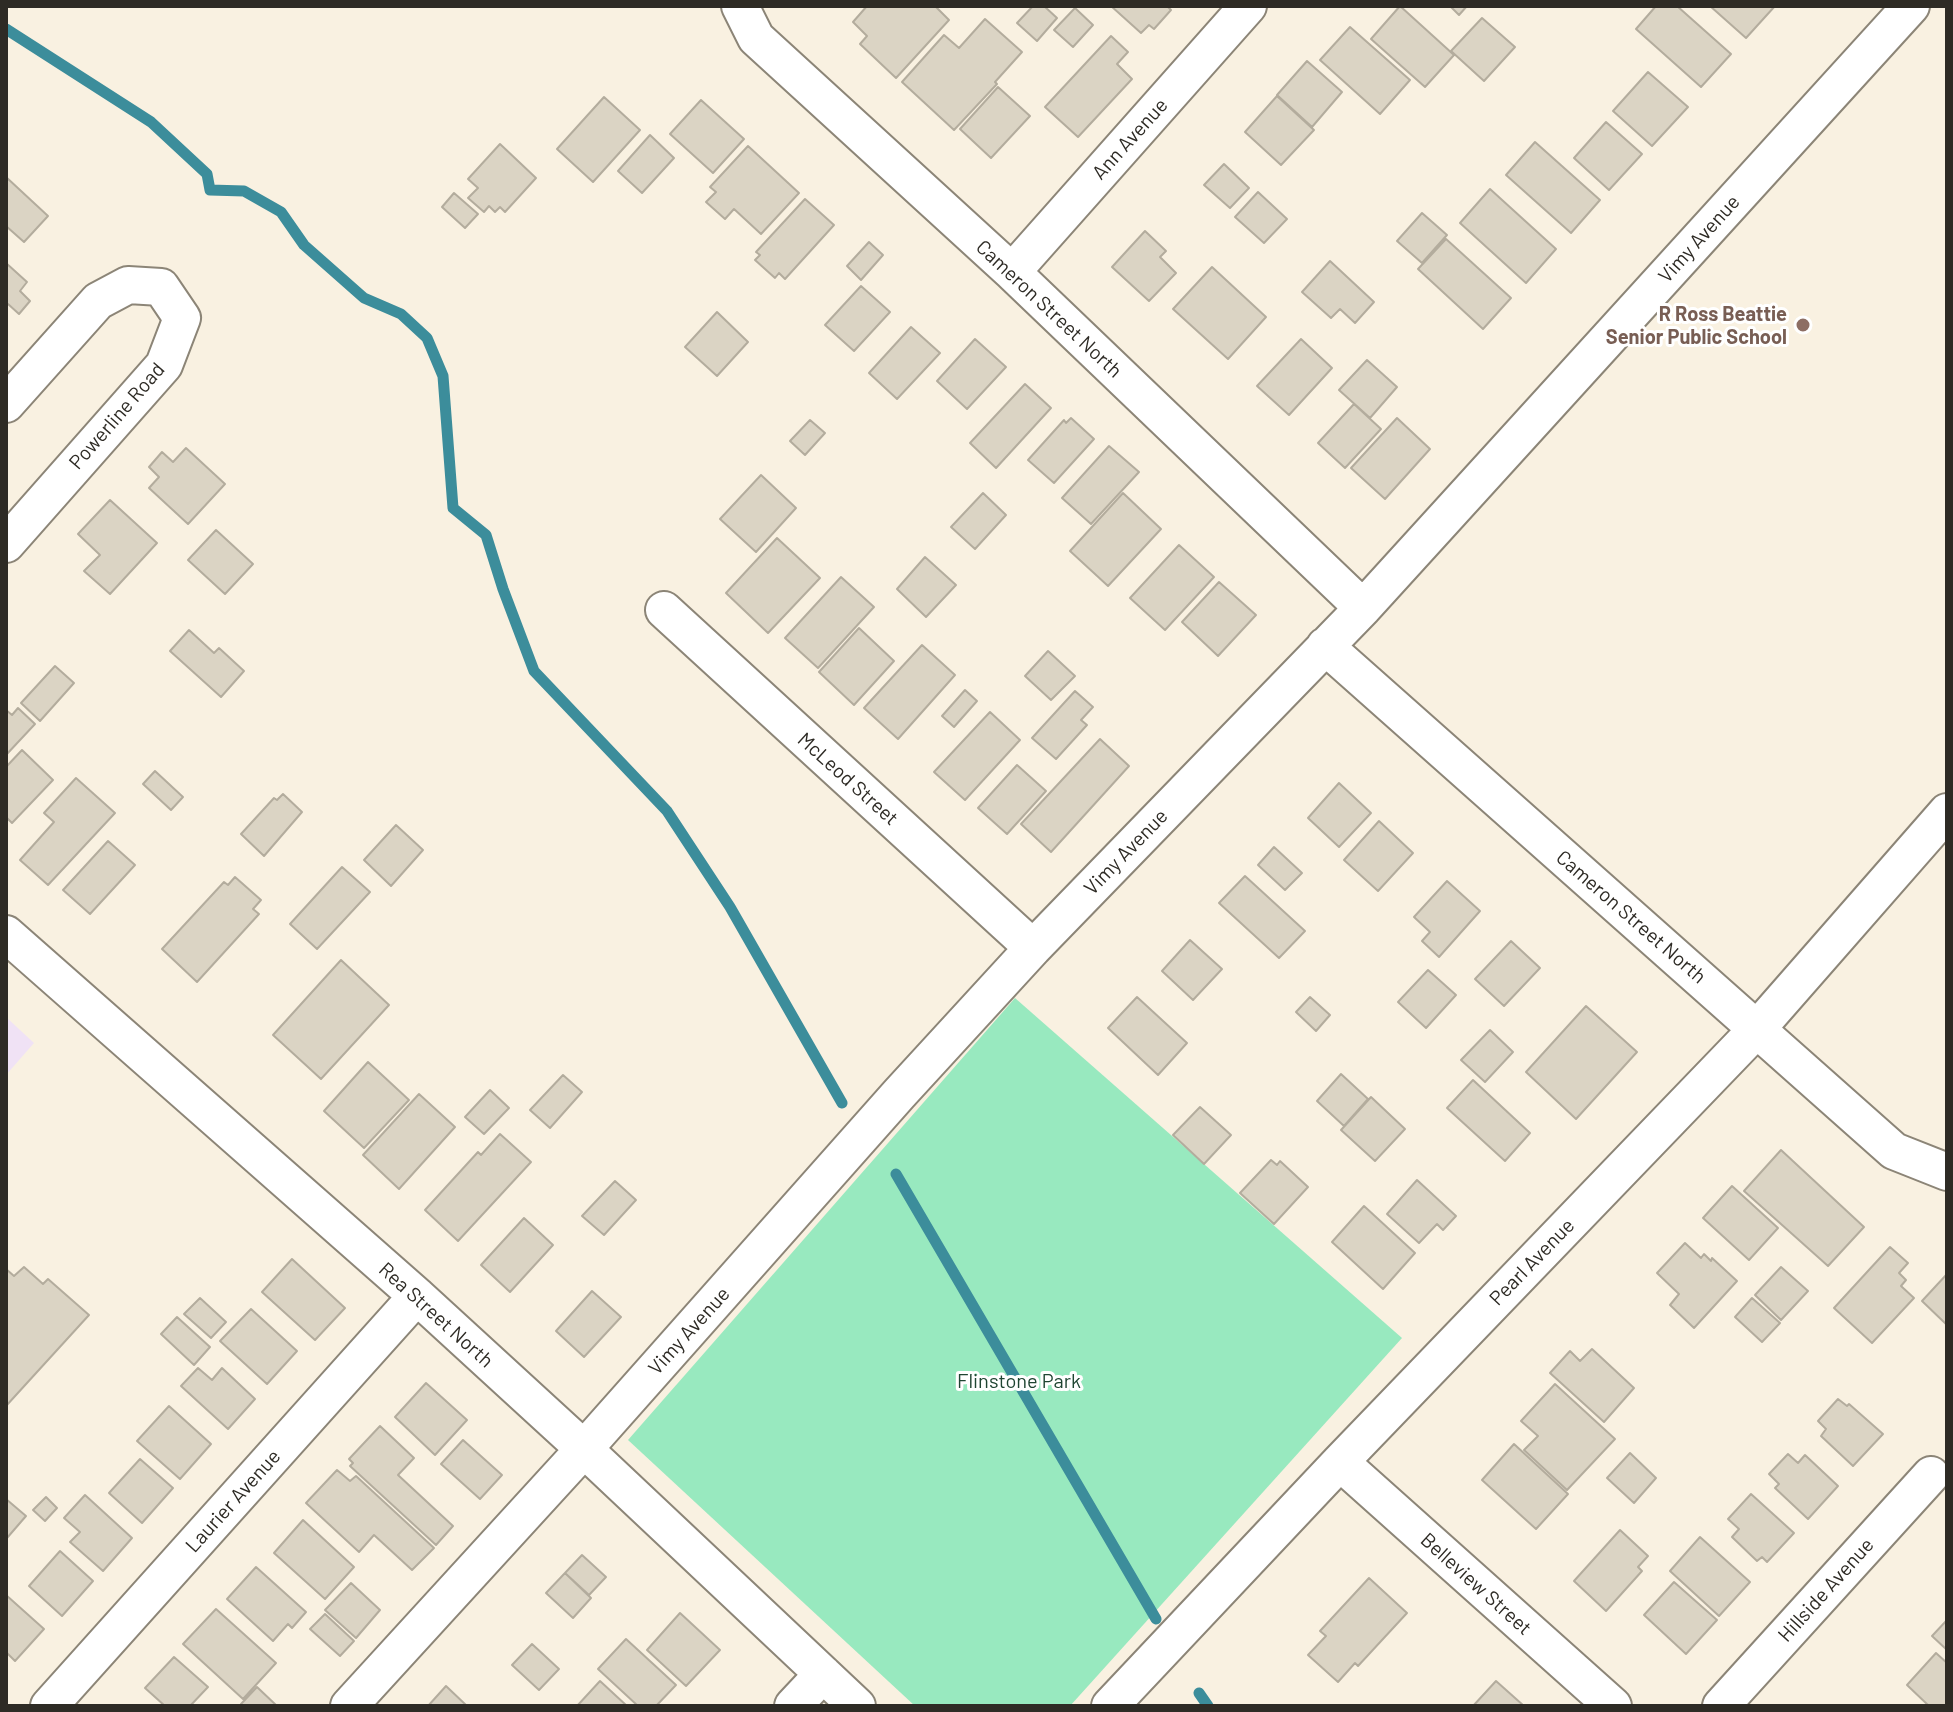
<!DOCTYPE html>
<html>
<head>
<meta charset="utf-8">
<style>
	body { margin:0 }
	#map { position:relative; width:1953px; height:1712px; overflow:hidden; background:#f9f1e1; font-family:Barlow,sans-serif }
	canvas { display:block }
	.frame { position:absolute; inset:0; border:8px solid #2e2b25; pointer-events:none }
</style>
</head>
<body>
<div id="map">
<canvas width="1953" height="1712"></canvas>
<div class="frame"></div>
</div>
<script>
const ctx = document.querySelector('canvas').getContext('2d');
ctx.lineJoin = 'round';
function fill(path, color) {
  ctx.fillStyle = color;
  ctx.fill(path, 'evenodd');
}
function trace(path, color, width, dash) {
  ctx.strokeStyle = color;
  ctx.lineWidth = width;
  ctx.lineCap = dash ? 'butt' : 'round';
  ctx.setLineDash(dash || []);
  ctx.stroke(path);
}
function write(font, color, halo, rows, align = 'center') {
  ctx.font = font + ' Barlow,sans-serif';
  ctx.lineWidth = 6;
  ctx.setLineDash([]);
  ctx.textBaseline = 'middle';
  ctx.strokeStyle = halo;
  ctx.fillStyle = color;
  for (const [text, x, y, turn = 0] of rows) {
    ctx.save();
    ctx.translate(x, y);
    ctx.rotate((+turn || 0) * Math.PI / 180);
    ctx.textAlign = isNaN(turn) ? turn : align;
    if (halo) ctx.strokeText(text, 0, 0);
    ctx.fillText(text, 0, 0);
    ctx.restore();
  }
}
fill(new Path2D(`
	M6,1017L34,1043L6,1075Z`), '#f0e2f5');
fill(new Path2D(`
	M1015,998L1402,1338L1070,1706H915L628,1440Z`), '#98e9bf');
trace(new Path2D(`
	M6,29L151,122L207,174L210,190L244,191L281,212L304,245L364,298L401,314L427,338L443,376L453,508L486,535L503,589L534,671L667,811L730,907L842,1103
	M896,1174L1156,1619
	M1199,1693L1208,1706`), '#3c8d9b', 11);
const building = new Path2D(`
	M867,6H935L949,20L896,78L860,44L867,36L853,22Z
	M1033,6H1044L1057,18L1037,41L1017,23Z
	M1111,6H1167L1171,10L1154,29L1149,25L1141,33Z
	M1400,6L1454,55L1425,87L1371,39Z
	M1450,6H1467L1459,15Z
	M1656,6H1677L1731,54L1701,87L1636,29Z
	M1710,6H1775L1746,38Z
	M1075,8L1093,25L1073,47L1054,30Z
	M1482,18L1515,47L1484,81L1451,51Z
	M985,19L1022,52L995,82L997,84L954,130L902,82L944,35L959,48Z
	M1350,27L1410,80L1380,114L1320,60Z
	M1111,36L1128,52L1117,64L1132,79L1078,137L1045,107Z
	M1307,61L1342,92L1312,127L1277,95Z
	M1648,72L1688,107L1652,146L1613,111Z
	M998,87L1030,116L991,158L960,129Z
	M1277,96L1314,130L1281,165L1245,132Z
	M604,97L640,130L593,182L557,149Z
	M701,100L744,139L713,173L670,134Z
	M1606,122L1642,154L1609,190L1574,158Z
	M650,135L674,158L642,193L618,171Z
	M1535,142L1600,200L1571,233L1506,175Z
	M500,144L536,178L505,212L500,207L495,212L489,206L484,212L468,198L478,188L468,179Z
	M748,146L799,193L761,234L734,209L725,219L706,202L716,192L710,187Z
	M1224,164L1249,188L1230,208L1204,185Z
	M6,177L48,216L24,242L6,226Z
	M1490,189L1556,249L1526,283L1460,223Z
	M1258,192L1287,219L1264,243L1235,217Z
	M454,193L478,214L465,228L442,207Z
	M805,199L834,225L785,279L779,273L775,278L755,260L760,255L756,252Z
	M1422,213L1447,235L1422,263L1397,241Z
	M1145,231L1166,251L1160,257L1176,273L1149,301L1112,267Z
	M1446,239L1511,298L1483,329L1418,269Z
	M869,242L883,255L861,280L847,266Z
	M1330,261L1374,302L1355,323L1340,309L1331,318L1302,292Z
	M6,263L27,282L20,291L30,301L19,314L8,304L6,306Z
	M1212,267L1266,317L1228,359L1173,309Z
	M861,286L890,312L854,351L825,325Z
	M717,312L748,342L717,376L685,347Z
	M911,327L940,353L897,399L869,373Z
	M975,339L1006,367L967,409L937,381Z
	M1301,339L1332,368L1289,415L1257,386Z
	M1367,360L1397,387L1370,418L1339,390Z
	M1025,384L1051,408L996,468L970,443Z
	M1354,404L1381,429L1345,468L1318,443Z
	M1071,418L1094,439L1054,483L1028,460L1064,420L1066,423Z
	M1397,418L1430,449L1385,499L1351,468Z
	M810,420L825,433L805,455L790,441Z
	M1109,446L1139,472L1091,524L1062,498Z
	M186,448L225,484L188,524L149,488L159,477L149,467L162,452L173,462Z
	M761,475L796,508L756,552L720,519Z
	M983,493L1006,515L975,549L951,527Z
	M1123,493L1161,529L1108,586L1070,551Z
	M110,500L157,543L110,594L84,571L100,555L78,534Z
	M216,530L253,564L225,594L188,560Z
	M777,538L820,578L768,633L726,593Z
	M1179,545L1214,577L1165,630L1130,598Z
	M925,557L956,585L926,617L897,589Z
	M841,577L874,607L818,668L785,638Z
	M1219,582L1256,615L1218,656L1182,622Z
	M859,628L894,661L854,705L819,672Z
	M189,630L214,653L219,648L244,671L221,697L170,651Z
	M922,645L955,675L898,739L864,708Z
	M1048,651L1075,676L1051,700L1025,676Z
	M55,666L74,683L40,721L21,703Z
	M965,690L977,701L954,727L942,716Z
	M1075,691L1093,707L1081,720L1087,725L1056,759L1032,738Z
	M18,708L35,724L6,755V710L12,715Z
	M990,712L1020,740L965,800L934,772Z
	M1100,739L1129,766L1051,852L1021,824Z
	M22,750L53,780L12,823L6,817V767Z
	M1017,765L1046,791L1007,834L978,808Z
	M155,771L183,797L171,810L143,784Z
	M76,778L115,813L48,885L20,860L54,822L44,813Z
	M1339,783L1371,813L1339,847L1308,818Z
	M283,794L302,812L264,856L241,834L274,798L277,800Z
	M1379,821L1413,853L1378,891L1344,860Z
	M396,825L423,850L391,886L364,860Z
	M108,841L135,865L90,914L63,890Z
	M1274,847L1302,873L1285,890L1258,865Z
	M342,867L370,892L317,949L290,924Z
	M1245,876L1305,931L1279,958L1219,903Z
	M235,877L261,900L253,909L259,914L197,982L162,949L224,882L228,885Z
	M1447,881L1480,911L1439,957L1422,941L1430,932L1414,917Z
	M1190,940L1222,969L1193,1000L1162,971Z
	M1511,941L1540,968L1504,1006L1475,979Z
	M341,960L389,1005L321,1079L273,1035Z
	M1428,970L1456,995L1426,1028L1398,1002Z
	M1137,997L1187,1043L1158,1075L1108,1028Z
	M1310,997L1330,1015L1316,1031L1296,1012Z
	M1586,1006L1637,1052L1576,1119L1526,1072Z
	M1490,1030L1513,1052L1485,1082L1461,1060Z
	M368,1062L409,1100L364,1148L324,1111Z
	M1341,1074L1368,1099L1344,1126L1317,1101Z
	M563,1075L582,1092L550,1128L530,1110Z
	M1473,1080L1530,1133L1505,1161L1447,1108Z
	M490,1090L509,1108L484,1134L465,1117Z
	M419,1094L455,1127L399,1189L363,1155Z
	M1371,1097L1405,1129L1375,1161L1341,1130Z
	M1200,1107L1231,1135L1204,1164L1173,1135Z
	M500,1134L531,1162L458,1241L425,1210L478,1152L481,1155Z
	M1781,1150L1864,1227L1828,1266L1744,1191Z
	M1271,1160L1277,1165L1280,1161L1308,1187L1274,1224L1240,1193Z
	M1417,1180L1456,1216L1443,1230L1437,1224L1419,1243L1387,1214Z
	M615,1181L636,1200L604,1235L582,1216Z
	M1732,1186L1778,1228L1749,1260L1703,1218Z
	M1364,1206L1415,1253L1383,1289L1332,1242Z
	M524,1218L553,1245L510,1292L481,1265Z
	M1685,1243L1701,1258L1704,1254L1711,1261L1712,1258L1737,1281L1694,1328L1670,1305L1679,1294L1657,1273Z
	M1890,1247L1908,1263L1899,1273L1906,1280L1901,1286L1914,1298L1872,1343L1834,1308Z
	M292,1259L345,1308L315,1340L262,1292Z
	M24,1267L43,1284L48,1279L89,1315L6,1406V1269L14,1276Z
	M1781,1267L1808,1291L1781,1320L1755,1295Z
	M1947,1274V1325L1922,1301Z
	M592,1291L621,1317L584,1357L556,1331Z
	M200,1298L226,1322L211,1338L184,1314Z
	M1752,1298L1780,1323L1762,1342L1735,1317Z
	M251,1309L297,1351L267,1384L220,1341Z
	M177,1317L210,1347L194,1365L161,1334Z
	M1592,1349L1634,1388L1604,1422L1550,1373L1570,1351L1580,1361Z
	M198,1368L212,1380L222,1368L255,1399L228,1429L181,1386Z
	M426,1383L467,1420L435,1455L395,1417Z
	M1555,1384L1615,1439L1567,1490L1524,1450L1538,1436L1521,1421Z
	M1838,1399L1847,1406L1849,1404L1883,1434L1853,1466L1821,1436L1826,1429L1818,1421Z
	M169,1406L211,1444L180,1479L137,1441Z
	M380,1426L414,1458L398,1475L453,1526L436,1545L350,1466L353,1463L349,1459Z
	M463,1440L502,1475L480,1499L441,1464Z
	M1514,1444L1568,1494L1536,1529L1482,1480Z
	M1630,1453L1656,1478L1634,1503L1607,1478Z
	M1788,1454L1798,1463L1805,1455L1838,1486L1808,1519L1775,1488L1779,1484L1769,1474Z
	M140,1459L173,1488L142,1523L109,1493Z
	M337,1470L350,1481L356,1476L434,1548L412,1570L374,1535L359,1552L306,1503Z
	M1751,1494L1794,1533L1767,1562L1762,1557L1757,1561L1732,1537L1739,1529L1728,1519Z
	M85,1495L132,1538L103,1571L70,1542L80,1532L64,1518Z
	M46,1497L57,1508L45,1521L33,1510Z
	M6,1499L26,1516L7,1538L6,1537Z
	M303,1520L354,1567L325,1599L274,1553Z
	M1620,1530L1648,1556L1638,1567L1642,1571L1606,1611L1574,1581Z
	M1700,1537L1750,1582L1719,1616L1670,1571Z
	M60,1551L93,1581L62,1616L29,1586Z
	M582,1555L606,1577L589,1595L565,1573Z
	M256,1567L306,1612L292,1628L288,1624L273,1641L227,1599Z
	M565,1573L591,1598L573,1618L546,1593Z
	M1369,1578L1407,1613L1358,1666L1355,1663L1338,1682L1308,1655L1326,1636L1320,1631Z
	M1674,1582L1717,1620L1686,1654L1644,1615Z
	M351,1583L380,1610L356,1638L325,1610Z
	M6,1595L44,1629L15,1661L6,1652Z
	M216,1609L276,1663L243,1699L183,1644Z
	M680,1613L720,1650L686,1686L647,1650Z
	M325,1614L354,1641L340,1656L310,1629Z
	M1947,1620V1650L1932,1636Z
	M626,1639L676,1685L656,1706H638L598,1669Z
	M532,1644L559,1669L539,1690L512,1665Z
	M1936,1653L1947,1663V1706H1929L1907,1685Z
	M174,1657L208,1687L190,1706H165L145,1688Z
	M600,1681L627,1706H577Z
	M1496,1681L1524,1706H1473Z
	M446,1686L467,1706H428Z
	M257,1687L277,1706H243L241,1704Z`);
fill(building, '#dbd4c4');
trace(building, '#b3ac9d', 2);
const minor = new Path2D(`
	M740,6L756,38L1012,272L1363,608
	M1012,272L1248,6
	M6,404L98,301L128,285L161,287L182,318L164,365L6,544
	M664,610L1033,948
	M1325,646L1894,1151L1947,1172
	M6,934L417,1296L584,1449L857,1706
	M1340,1462L1613,1706
	M49,1706L417,1296
	M349,1706L584,1449L899,1094L1033,948L1363,608L1911,6
	M793,1706L823,1674
	M1110,1706L1340,1462L1757,1029L1947,812
	M1721,1706L1931,1475`);
trace(minor, '#8c8577', 40);
trace(minor, '#fff', 36);
for (const [x, y, r, color] of [
	[1803,325,8,"#8d6e63"]
]) {
  const dot = new Path2D();
  dot.arc(x, y, r, 0, 2 * Math.PI);
  ctx.fillStyle = color;
  ctx.fill(dot);
  trace(dot, '#fff', 3);
}
write('20px', '#2e2b25', '#fff', [
	["Ann Avenue",1130,139,-48],
	["Vimy Avenue",1699,239,-48],
	["Cameron Street North",1049,309,43],
	["Powerline Road",117,416,-49],
	["McLeod Street",848,779,42],
	["Vimy Avenue",1126,852,-46],
	["Cameron Street North",1631,917,41],
	["Pearl Avenue",1532,1262,-46],
	["Rea Street North",436,1315,42],
	["Vimy Avenue",689,1331,-48],
	["Laurier Avenue",233,1501,-48],
	["Belleview Street",1476,1584,42],
	["Hillside Avenue",1826,1590,-48]
]);
write('bold 20px', '#785e54', '#fff', [
	["R Ross Beattie",1787,314],
	["Senior Public School",1787,337]
], 'right');
write('20px', '#1f4532', '#fff', [
	["Flinstone Park",1019,1381]
]);
</script>
</body>
</html>
